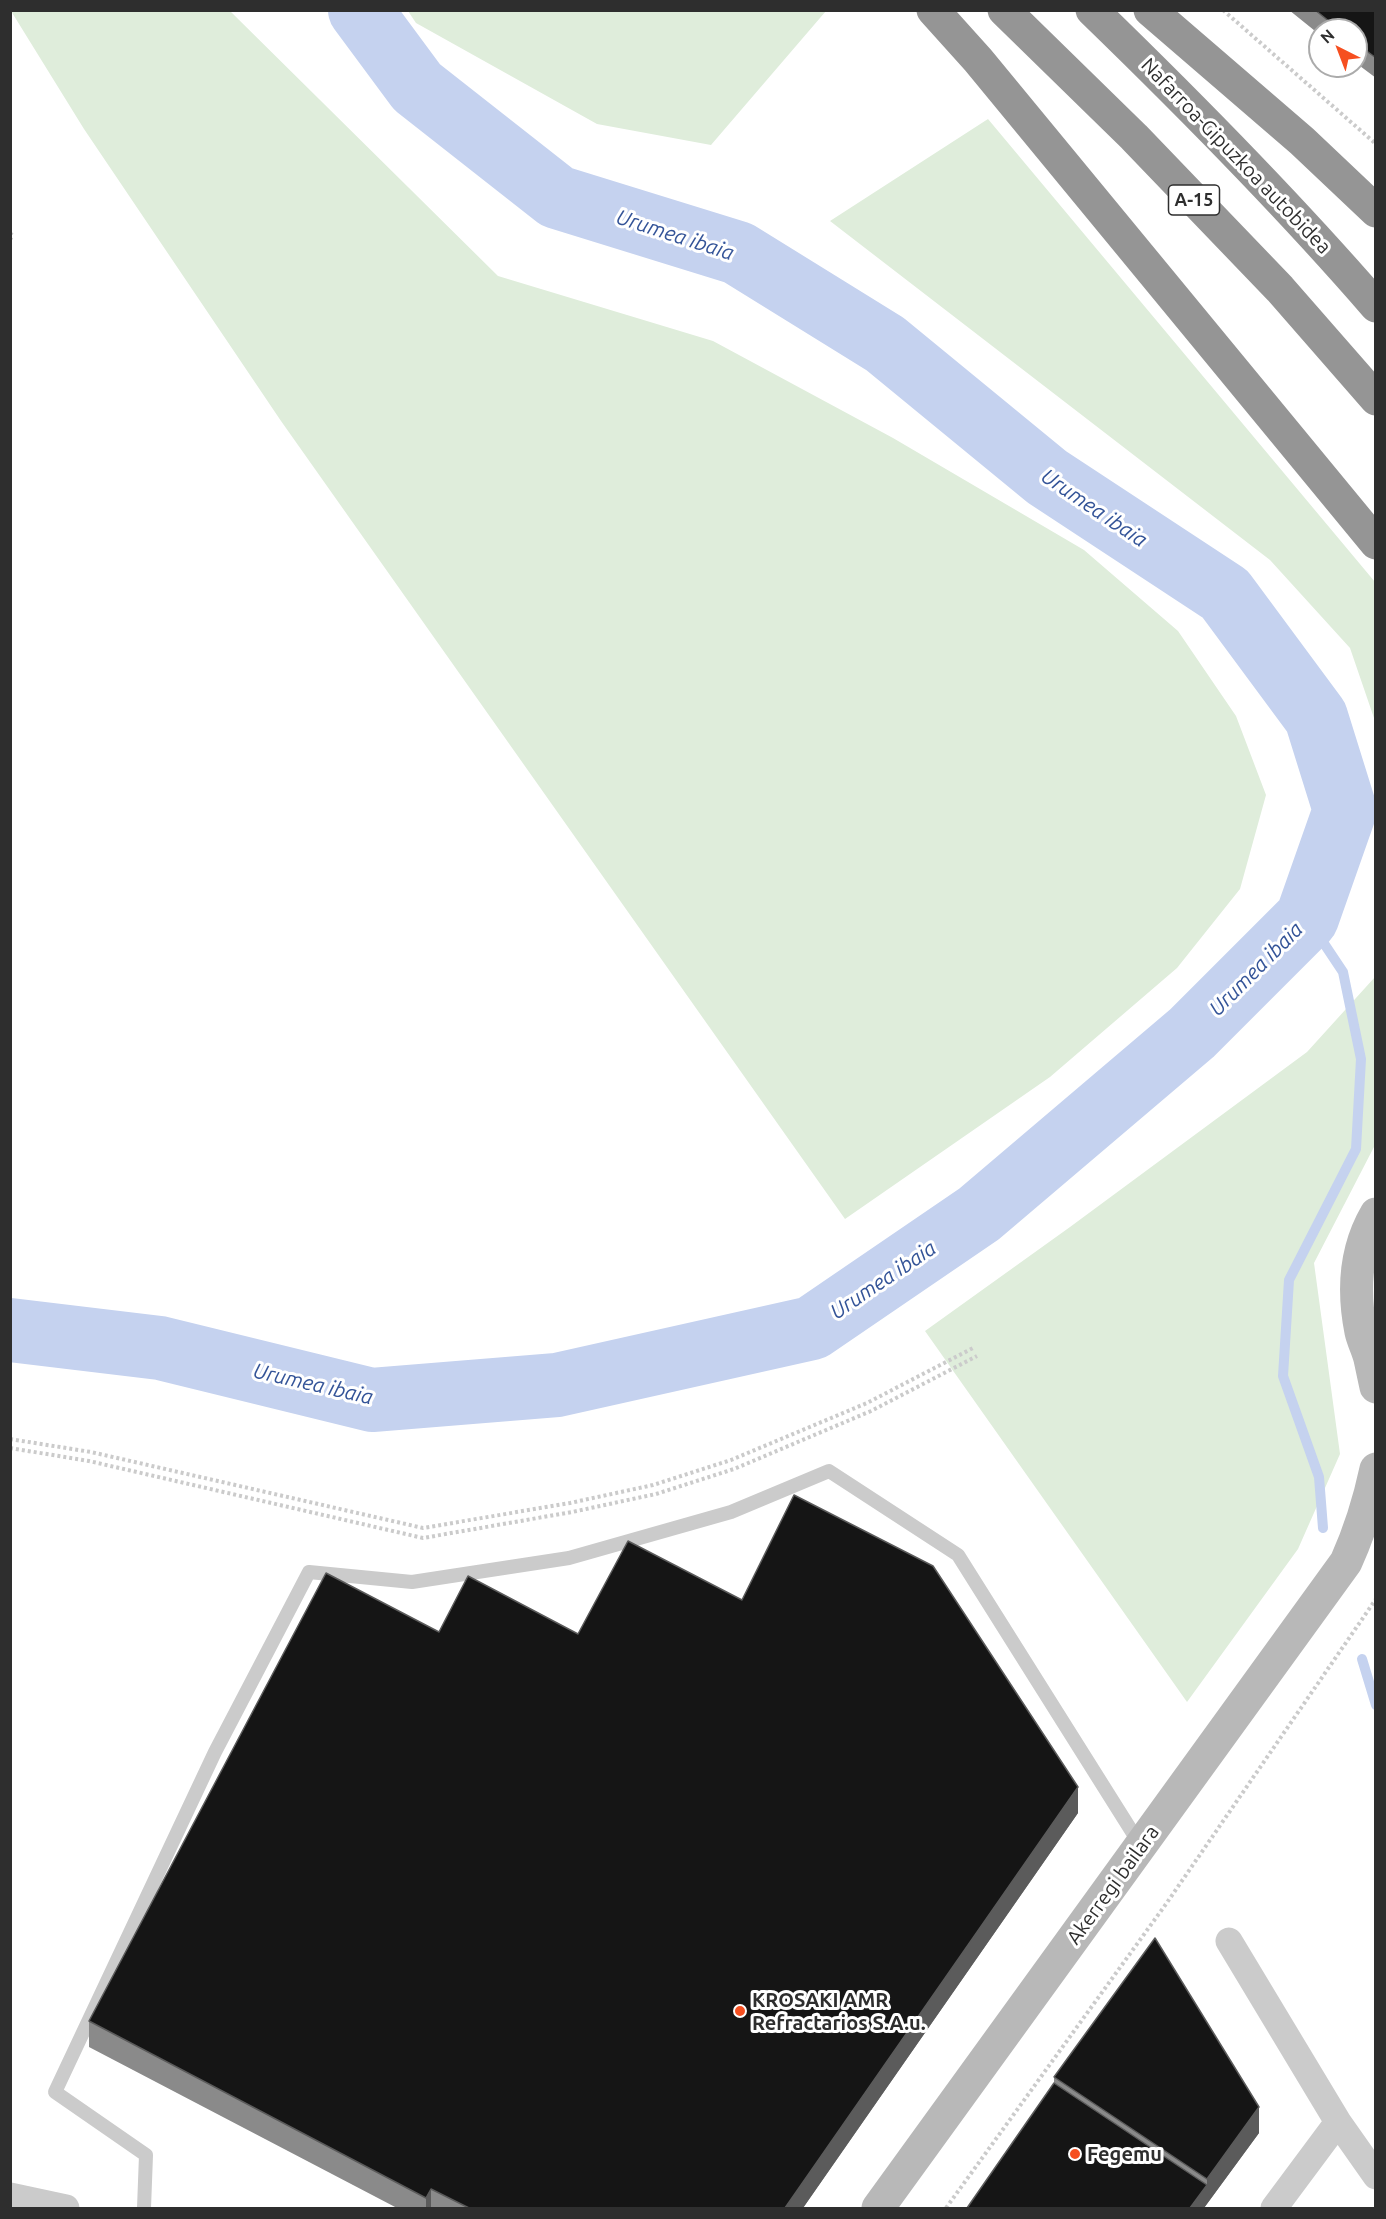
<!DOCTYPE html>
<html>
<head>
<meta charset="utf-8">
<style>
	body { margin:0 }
	#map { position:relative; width:1386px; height:2219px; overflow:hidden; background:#fff; font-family:Ubuntu,sans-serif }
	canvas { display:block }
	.frame { position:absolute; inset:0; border:12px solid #2e2e2e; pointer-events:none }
	.north { position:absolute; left:1308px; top:18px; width:60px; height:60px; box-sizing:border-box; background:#fff; border:2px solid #ababab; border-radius:50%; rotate:318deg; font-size:16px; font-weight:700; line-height:24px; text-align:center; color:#2e2e2e }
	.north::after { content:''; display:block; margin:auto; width:21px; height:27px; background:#f64f20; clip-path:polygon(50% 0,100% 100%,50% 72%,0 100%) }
</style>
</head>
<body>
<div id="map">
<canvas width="1386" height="2219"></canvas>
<div class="frame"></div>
<div class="north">N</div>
</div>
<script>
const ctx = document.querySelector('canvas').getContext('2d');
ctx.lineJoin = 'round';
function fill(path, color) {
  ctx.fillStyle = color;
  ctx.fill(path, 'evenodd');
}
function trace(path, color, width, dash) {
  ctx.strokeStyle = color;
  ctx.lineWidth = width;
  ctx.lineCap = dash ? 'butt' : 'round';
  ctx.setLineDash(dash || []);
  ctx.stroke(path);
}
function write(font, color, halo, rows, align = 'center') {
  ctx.font = font + ' Ubuntu,sans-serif';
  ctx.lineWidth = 6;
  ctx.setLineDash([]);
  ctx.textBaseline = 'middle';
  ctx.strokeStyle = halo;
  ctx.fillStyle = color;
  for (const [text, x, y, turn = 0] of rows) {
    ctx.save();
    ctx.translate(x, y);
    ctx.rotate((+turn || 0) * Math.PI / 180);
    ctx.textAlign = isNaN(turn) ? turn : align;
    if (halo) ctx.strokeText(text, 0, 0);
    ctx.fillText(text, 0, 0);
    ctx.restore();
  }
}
fill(new Path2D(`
	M11,11H230L498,276L713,341L893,438L1084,550L1178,631L1236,716L1266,795L1240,889L1177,968L1050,1077L845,1219L281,421L84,129Z
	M408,11H826L711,145L597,124L416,23Z
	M988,119L1375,582V721L1350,648L1270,560L830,221Z
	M1375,977V1145L1314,1263L1340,1454L1298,1549L1187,1702L925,1331L1070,1227L1307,1052Z`), '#dfeddb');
trace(new Path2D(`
	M1307,918L1343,972L1361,1059L1356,1149L1289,1280L1283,1376L1319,1477L1323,1528
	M1362,1659L1376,1705`), '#c5d2ef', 10);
trace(new Path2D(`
	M10,1330L160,1348L372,1400L557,1385L812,1328L979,1214L1192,1033L1307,918L1345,810L1316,717L1225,594L1047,477L885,344L738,253L557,197L417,87L360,10`), '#c5d2ef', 64);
trace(new Path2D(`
	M1223,10L1376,144
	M10,233L13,236L10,239
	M10,1439L91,1452L423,1528L570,1503L653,1485L731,1460L867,1403L973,1348
	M10,1448L89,1461L423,1538L572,1512L656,1494L734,1469L871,1411L977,1356
	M946,2208L1166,1904L1376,1599`), '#cbcbcb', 4, [3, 3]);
trace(new Path2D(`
	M144,2208L146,2155L55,2092L215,1752L309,1572L412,1582L569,1558L731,1512L829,1471L958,1555L1141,1846`), '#cbcbcb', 14);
trace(new Path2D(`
	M1229,1941L1338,2122
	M10,2196L66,2208
	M1274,2208L1338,2122L1376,2176`), '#cbcbcb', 27);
trace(new Path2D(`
	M1376,1214C1355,1250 1353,1292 1361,1332C1363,1341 1368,1350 1370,1359C1372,1368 1374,1378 1376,1387
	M878,2208L1346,1562C1360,1531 1369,1502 1376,1469`), '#b8b8b8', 33);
trace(new Path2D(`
	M933,10L978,60L1376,543
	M1004,10L1134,137L1280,289L1376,399
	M1092,10C1190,105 1286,202 1376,306
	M1150,10L1302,141L1376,211`), '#959595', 33);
fill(new Path2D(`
	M1289,10H1376V78L1356,63V30H1320V35Z
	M439,1632L578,1634L1078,1813L803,2208H397L89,2047V2021Z
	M1054,2077L1259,2133L1204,2208L1054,2083Z`), '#8a8a8a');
fill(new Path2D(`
	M1078,1787V1813L803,2208H785Z
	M1259,2107V2133L1204,2208H1190L1207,2185V2179Z
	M431,2189V2208H426V2198Z`), '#5b5b5b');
const building = new Path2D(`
	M1315,10H1376V58L1356,43V30H1340Z
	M794,1495L933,1566L1078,1787L785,2208H469L431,2189L426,2198L89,2021L326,1573L439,1632L468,1576L578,1634L628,1541L742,1600Z
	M1155,1938L1259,2107L1207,2179L1054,2077Z
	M1054,2083L1207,2185L1190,2208H967Z`);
fill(building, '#151515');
trace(building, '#5b5b5b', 1.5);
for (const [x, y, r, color] of [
	[740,2011,6,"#f64f20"],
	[1075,2154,6,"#f64f20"]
]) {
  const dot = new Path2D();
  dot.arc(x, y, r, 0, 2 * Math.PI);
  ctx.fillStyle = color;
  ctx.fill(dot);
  trace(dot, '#fff', 2);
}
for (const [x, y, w] of [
	[1194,200,51]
]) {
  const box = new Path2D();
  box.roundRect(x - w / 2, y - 15, w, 30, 4.5);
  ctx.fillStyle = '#fff';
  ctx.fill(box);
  trace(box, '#2e2e2e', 1.5);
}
write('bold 18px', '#2e2e2e', null, [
	["A-15",1194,200]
]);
write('20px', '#2e2e2e', '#fff', [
	["Nafarroa-Gipuzkoa autobidea",1236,156,46],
	["Akerregi bailara",1113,1885,-54]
]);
write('bold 20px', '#2e2e2e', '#fff', [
	["KROSAKI AMR",752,2000],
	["Refractarios S.A.u.",752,2023],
	["Fegemu",1087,2154]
], 'left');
write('italic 21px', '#345498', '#fff', [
	["Urumea ibaia",675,235,18],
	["Urumea ibaia",1094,508,34],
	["Urumea ibaia",1256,969,-45],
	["Urumea ibaia",883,1280,-34],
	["Urumea ibaia",313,1384,13]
]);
</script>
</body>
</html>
